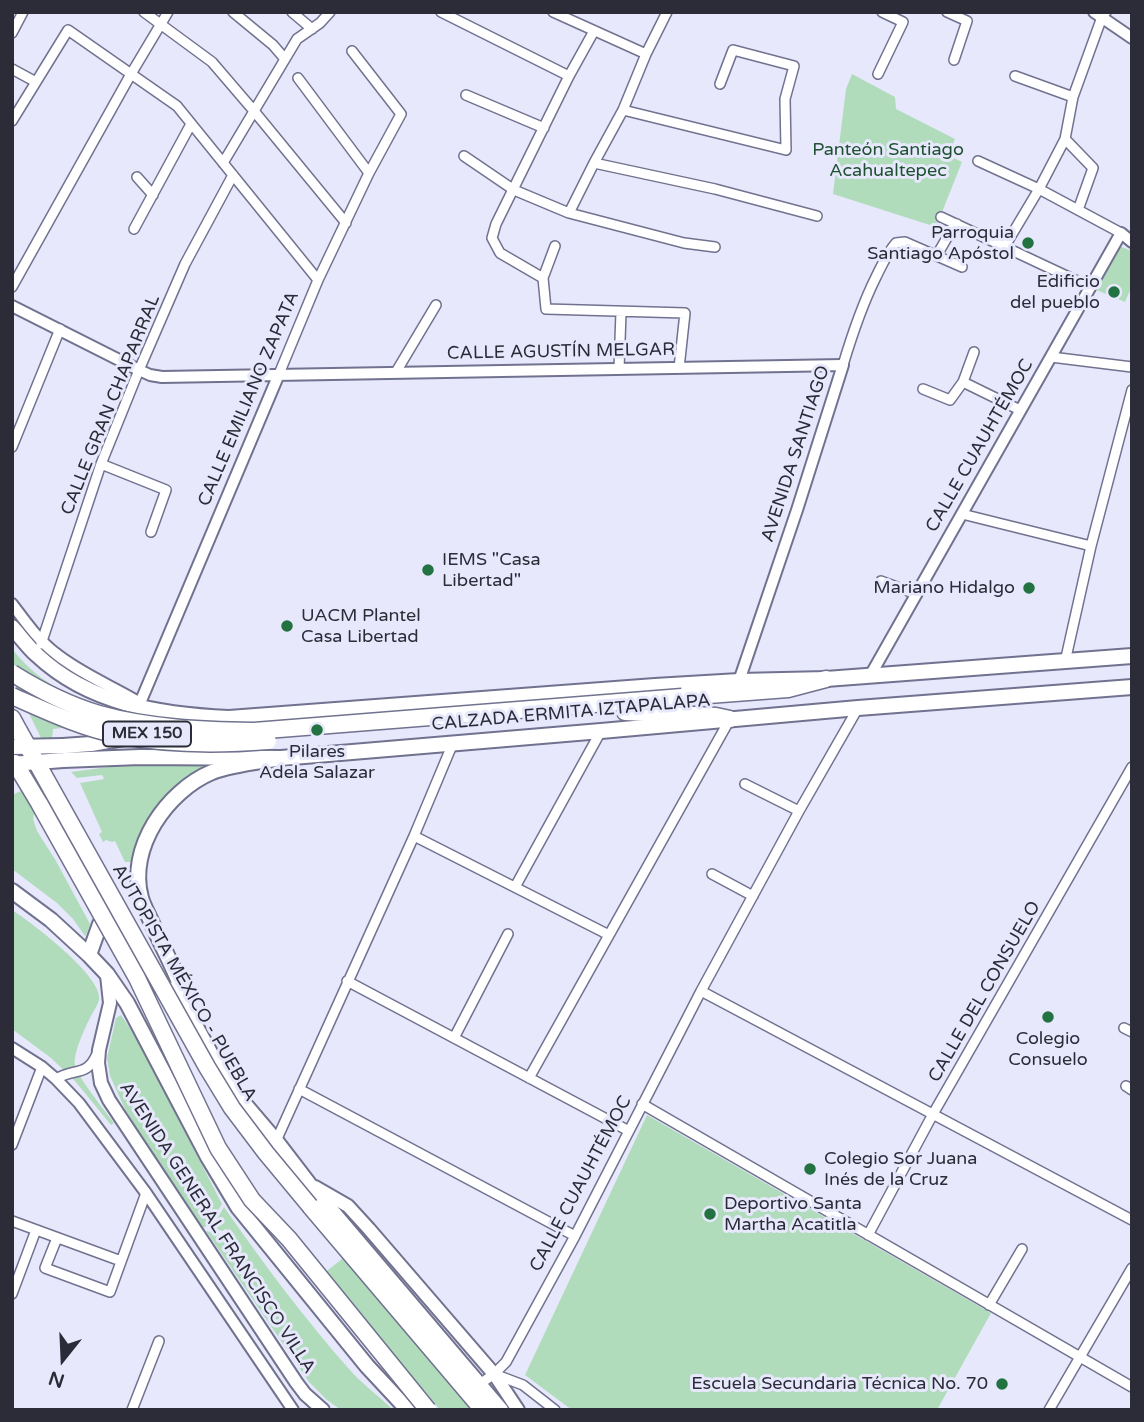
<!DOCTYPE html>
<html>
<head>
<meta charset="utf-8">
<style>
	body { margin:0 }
	#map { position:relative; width:1144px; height:1422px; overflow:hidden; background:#e7e8fc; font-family:"Varela Round",sans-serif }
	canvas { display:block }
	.frame { position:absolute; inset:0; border:14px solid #2b2c38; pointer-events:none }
	.north { position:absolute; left:28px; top:1324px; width:70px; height:70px; -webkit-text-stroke:5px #e7e8fc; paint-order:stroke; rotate:198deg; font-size:19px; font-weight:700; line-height:28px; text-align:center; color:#2b2c38 }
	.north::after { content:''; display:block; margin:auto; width:24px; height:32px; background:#2b2c38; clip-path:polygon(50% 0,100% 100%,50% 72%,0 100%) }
</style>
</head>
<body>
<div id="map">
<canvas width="1144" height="1422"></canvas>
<div class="frame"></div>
<div class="north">N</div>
</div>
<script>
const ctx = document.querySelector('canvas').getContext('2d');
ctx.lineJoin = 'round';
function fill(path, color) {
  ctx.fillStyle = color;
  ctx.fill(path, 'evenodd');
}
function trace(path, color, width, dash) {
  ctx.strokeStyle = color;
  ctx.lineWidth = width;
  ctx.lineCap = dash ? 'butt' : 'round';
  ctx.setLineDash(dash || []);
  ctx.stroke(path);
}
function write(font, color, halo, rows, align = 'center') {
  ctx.font = font + ' "Varela Round",sans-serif';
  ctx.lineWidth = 6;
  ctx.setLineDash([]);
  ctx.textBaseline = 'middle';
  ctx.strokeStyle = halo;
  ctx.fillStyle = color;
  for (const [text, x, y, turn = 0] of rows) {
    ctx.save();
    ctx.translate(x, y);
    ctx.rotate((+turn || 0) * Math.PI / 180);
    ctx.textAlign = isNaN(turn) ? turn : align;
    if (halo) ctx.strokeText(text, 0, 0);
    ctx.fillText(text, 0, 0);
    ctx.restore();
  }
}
fill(new Path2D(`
	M852,74L895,97L896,109L955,139L948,155L962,162L936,227L833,194L846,89Z
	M1119,246L1132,251V286L1125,302L1094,289Z
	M12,649C47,691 74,697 123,715L128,711L187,722L117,732L111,722L53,729L52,740H42L12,679Z
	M221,764L196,775L133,862H125L115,841L112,842L106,840L103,842L99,834L102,832L80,783L104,779L102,775L77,778L71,772L116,766Z
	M23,790L35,809L33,819L37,831L56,861L90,924L87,933L85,936L73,919L57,903L12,869V795Z
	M12,910C31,922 104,977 99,1000C97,1007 92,1013 89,1020C84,1030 73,1054 75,1065C76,1075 106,1112 114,1123L111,1125L75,1081L51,1058L12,1029Z
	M121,1015L136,1037L222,1204L210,1224L203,1228L136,1127L125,1109L110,1076L107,1058L116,1018Z
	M647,1115L991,1313L937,1410H572L525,1375Z
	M224,1207C263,1263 304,1318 349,1369C362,1384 379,1396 393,1410H341L327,1400L309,1382L206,1231L218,1234L223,1242L231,1236L226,1229L222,1231L212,1227Z
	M357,1247L494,1410H440L424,1390L413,1399L313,1282Z`), '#b1dcbc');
const minor = new Path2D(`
	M144,12L212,62L254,111L346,223
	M233,12L273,45L285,59
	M292,12L312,29
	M441,12L569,76
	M553,12L646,54
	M947,12L967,21L954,60
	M12,33L23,12
	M12,69L36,82
	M878,74L903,22L882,12
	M1015,76L1073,97
	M298,78L369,173
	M466,95L544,128
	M623,110L786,150L785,99L794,66L733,50L720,84
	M12,121L68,30L177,106L318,280
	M1065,139L1093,168L1078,210
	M464,156L514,190L569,213L684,243L715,247
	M978,161L1039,189L1121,233
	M223,163L297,39L320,23L330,12
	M594,163L715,189L817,216
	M137,177L153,195
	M569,213L594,163L623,110L646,54L667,12
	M941,217L1090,287
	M134,229L191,124
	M555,246L543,278L546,309L685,313L679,368
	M1005,246L1039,189L1065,139L1073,97L1102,17L1106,12
	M937,255L952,229L957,224
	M543,278L500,253L492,238L496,224L569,76L594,31
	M12,287L131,74L168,12
	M1051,357L1132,367
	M843,365C852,335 862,305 876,277C882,265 887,253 896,243L905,242L962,267
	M619,369L621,312
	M396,372L436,305
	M279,374L318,280L369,173L401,114L352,51
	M963,382L1020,410
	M923,389L950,400L963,382L974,352
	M12,447L60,329
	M101,464L166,490L151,532
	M962,514L1091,546
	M881,581L916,594
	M41,644L101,464L139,370L185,264L233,175
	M1065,662L1091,546L1132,390
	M745,784L799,811
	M414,836L609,935
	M712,874L753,896
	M515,887L601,731
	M347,981L629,1131
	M701,991L1132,1220
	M1124,1028L1132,1032
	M454,1038L508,934
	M529,1078L730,719
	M56,1079C75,1067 86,1078 97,1054
	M1126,1086L1132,1090
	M299,1089L575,1236
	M642,1104L1132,1387
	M276,1141L414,836L453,743
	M12,1145L42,1067
	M12,1221L121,1261
	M868,1235L933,1114L1132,767
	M57,1238L45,1268L110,1292L146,1193
	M12,1294L36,1230
	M989,1305L1022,1249
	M494,1374L523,1385L555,1410
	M480,1384L494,1374L506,1362L575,1236L701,991L799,811L858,708
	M132,1410L159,1341
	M1049,1410L1132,1268`);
const tertiary = new Path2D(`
	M1094,12L1132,38
	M12,306L139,370L150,375L162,377L843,365L797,510L739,681
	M12,604C25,621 38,640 55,653C81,674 112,686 140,703L139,705
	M870,676L1121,233L1132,242
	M140,703L279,374
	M12,1048L42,1067L56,1079L79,1103L146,1193L293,1410`);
const secondary = new Path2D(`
	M107,975L110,1003L99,1050L98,1063L101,1083L109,1100L296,1382L305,1394L323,1410
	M315,1187L348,1206L369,1229L494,1374L518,1410`);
const primary = new Path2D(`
	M12,627C20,636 28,647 37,655C89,704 161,715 229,718L655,686L739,681L826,679L1132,656
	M63,746L91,744L125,738
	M63,760L140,757L281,758L601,731L858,708L1132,687`);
const trunk = new Path2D(`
	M24,754L42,796L97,886
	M12,891L51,920L89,955L107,974L127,1003L208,1157L238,1207L367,1366L408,1410
	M89,955L100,924
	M168,989L188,1012L212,1056L236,1094L276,1141L309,1184L501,1410
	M187,1007C180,979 166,954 154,928C150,918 144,908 141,898C127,848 167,791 212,772C233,764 258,762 281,758`);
const motorway = new Path2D(`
	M682,697L788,689L826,679
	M625,712L716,716L730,719
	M12,718L19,731
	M310,1206L483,1410`);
trace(minor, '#71728f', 12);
trace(tertiary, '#71728f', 14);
trace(secondary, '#71728f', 16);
trace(primary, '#71728f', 18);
trace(trunk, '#71728f', 18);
trace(motorway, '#71728f', 19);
trace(minor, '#fff', 9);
trace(tertiary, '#fff', 10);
trace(secondary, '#fff', 12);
trace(primary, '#fff', 14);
trace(trunk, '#fff', 14);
trace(motorway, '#fff', 16);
const primaryBridge = new Path2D(`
	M12,747L63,746
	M12,764L63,760`);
const motorwayBridge = new Path2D(`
	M12,673C39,690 69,705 99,714C149,728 202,730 254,731L682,697
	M12,696C46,711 82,728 118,735C167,745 219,745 268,741
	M19,731L207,1067L232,1108L266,1153L310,1206
	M15,763L39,803L137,978L218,1148L252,1200L289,1239L428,1410`);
trace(primaryBridge, '#71728f', 18, []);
trace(motorwayBridge, '#71728f', 19, []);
trace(primaryBridge, '#fff', 14);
trace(motorwayBridge, '#fff', 16);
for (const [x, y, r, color] of [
	[1028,243,7,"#237241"],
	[1114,292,7,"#237241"],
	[428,570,7,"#237241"],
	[1029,588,7,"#237241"],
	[287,626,7,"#237241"],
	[317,730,7,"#237241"],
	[1048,1017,7,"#237241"],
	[810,1169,7,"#237241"],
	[710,1214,7,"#237241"],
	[1002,1384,7,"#237241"]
]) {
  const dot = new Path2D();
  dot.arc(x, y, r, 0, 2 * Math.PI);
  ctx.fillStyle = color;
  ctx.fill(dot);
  trace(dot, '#e7e8fc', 2.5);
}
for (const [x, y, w] of [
	[147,734,88]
]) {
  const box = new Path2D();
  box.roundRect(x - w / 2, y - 12.5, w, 25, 5);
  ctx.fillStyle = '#e7e8fc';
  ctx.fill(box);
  trace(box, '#2b2c38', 2);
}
write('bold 16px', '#2b2c38', null, [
	["MEX 150",147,734]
]);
write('18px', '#1e5130', '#e7e8fc', [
	["Panteón Santiago",888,150],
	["Acahualtepec",888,171]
]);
write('18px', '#2b2c38', '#e7e8fc', [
	["Parroquia",1014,233],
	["Santiago Apóstol",1014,254],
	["Edificio",1100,282],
	["del pueblo",1100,303],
	["IEMS \"Casa",442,560,"left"],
	["Libertad\"",442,581,"left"],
	["Mariano Hidalgo",1015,588],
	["UACM Plantel",301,616,"left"],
	["Casa Libertad",301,637,"left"],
	["Pilares",317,752,"center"],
	["Adela Salazar",317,773,"center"],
	["Colegio",1048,1039,"center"],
	["Consuelo",1048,1060,"center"],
	["Colegio Sor Juana",824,1159,"left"],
	["Inés de la Cruz",824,1180,"left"],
	["Deportivo Santa",724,1204,"left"],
	["Martha Acatitla",724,1225,"left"],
	["Escuela Secundaria Técnica No. 70",988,1384]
], 'right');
write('18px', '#2b2c38', '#e7e8fc', [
	["CALLE AGUSTÍN MELGAR",561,352,-1],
	["CALLE EMILIANO ZAPATA",249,399,-67],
	["CALLE GRAN CHAPARRAL",111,405,-68],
	["CALLE CUAUHTÉMOC",980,446,-60],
	["AVENIDA SANTIAGO",796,454,-72],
	["CALZADA ERMITA IZTAPALAPA",571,713,-5],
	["AUTOPISTA MÉXICO - PUEBLA",184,983,60],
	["CALLE DEL CONSUELO",985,992,-60],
	["CALLE CUAUHTÉMOC",581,1184,-62],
	["AVENIDA GENERAL FRANCISCO VILLA",217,1228,57]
]);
</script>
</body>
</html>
